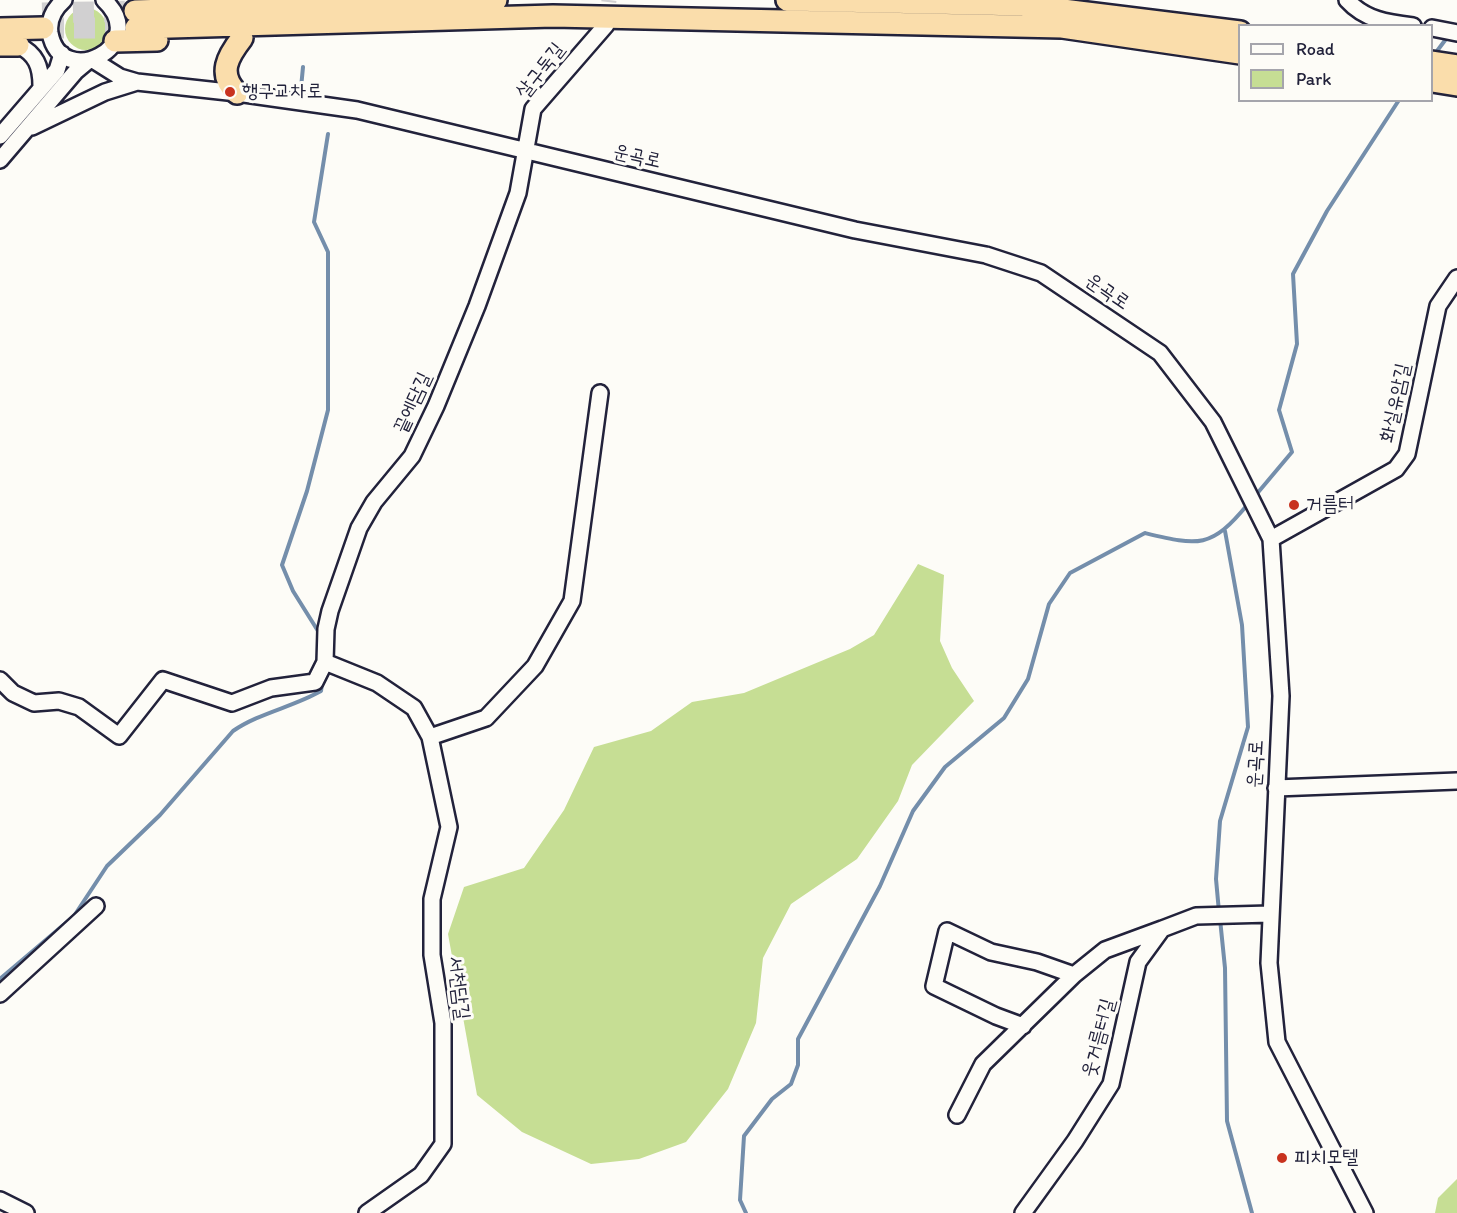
<!DOCTYPE html>
<html>
<head>
<meta charset="utf-8">
<style>
	body { margin:0 }
	#map { position:relative; width:1457px; height:1213px; overflow:hidden; background:#fdfcf7; font-family:Itim,sans-serif }
	canvas { display:block }
	.legend { position:absolute; left:1238px; top:24px; width:195px; height:78px; box-sizing:border-box; background:#fdfcf7; border:2px solid #a5a5ac; margin:0; padding:8px 10px; list-style:none; font-size:18px; color:#22223b }
	.legend li { display:flex; align-items:center; gap:12px; height:30px }
	.legend b { width:30px; border:2px solid #a5a5ac }
</style>
</head>
<body>
<div id="map">
<canvas width="1457" height="1213"></canvas>
<ul class="legend">
<li><b style="height:8px;background:#fdfcf7"></b>Road</li>
<li><b style="height:16px;background:#c6de94"></b>Park</li>
</ul>
</div>
<script>
const ctx = document.querySelector('canvas').getContext('2d');
ctx.lineJoin = 'round';
function fill(path, color) {
  ctx.fillStyle = color;
  ctx.fill(path, 'evenodd');
}
function trace(path, color, width, dash) {
  ctx.strokeStyle = color;
  ctx.lineWidth = width;
  ctx.lineCap = dash ? 'butt' : 'round';
  ctx.setLineDash(dash || []);
  ctx.stroke(path);
}
function write(font, color, halo, rows, align = 'center') {
  ctx.font = font + ' Itim,"Poor Story",sans-serif';
  ctx.lineWidth = 6;
  ctx.setLineDash([]);
  ctx.textBaseline = 'middle';
  ctx.strokeStyle = halo;
  ctx.fillStyle = color;
  for (const [text, x, y, turn = 0] of rows) {
    ctx.save();
    ctx.translate(x, y);
    ctx.rotate((+turn || 0) * Math.PI / 180);
    ctx.textAlign = isNaN(turn) ? turn : align;
    if (halo) ctx.strokeText(text, 0, 0);
    ctx.fillText(text, 0, 0);
    ctx.restore();
  }
}
fill(new Path2D(`
	M65 29a21 21 0 1 1 42 0a21 21 0 1 1-42 0Z
	M918,564L944,575L940,641L952,668L974,701L912,765L898,801L857,859L791,904L763,958L756,1023L728,1089L686,1142L639,1159L591,1164L522,1132L477,1095L448,934L464,887L524,868L564,810L594,747L651,731L692,702L744,693L850,649L874,635Z
	M1457,1179V1213H1435L1438,1198Z`), '#c6de94');
trace(new Path2D(`
	M1434,55L1449,35
	M301,88L303,67
	M1255,496L1292,452L1279,410L1297,344L1293,274L1327,211L1399,100
	M319,637L318,631L293,591L282,565L307,491L328,410V252L314,222L328,134
	M1219,912L1216,879L1220,821L1248,727L1242,625L1225,531
	M1220,919L1225,968L1227,1121L1252,1213
	M0,979L74,916L107,866L160,815L233,731C259,713 293,707 321,691L323,678
	M746,1213L740,1200L744,1136L772,1099L791,1084L798,1065V1039L880,886L913,811L945,767L1004,718L1028,679L1049,604L1070,573L1145,533C1199,546 1211,549 1248,504`), '#748eab', 4);
trace(new Path2D(`
	M606,25L609,0`), '#d1d0d1', 15, [15, 8]);
trace(new Path2D(`
	M42,13L135,11
	M43,28H136`), '#d1d0d1', 21, [21, 10]);
const minor = new Path2D(`
	M64,0C54,9 48,20 50,33C61,92 153,46 104,0
	M1347,0C1365,20 1388,23 1413,26
	M1432,28L1457,33
	M18,45C36,54 41,66 41,86
	M93,60L120,77L137,82L237,93L357,110L855,230L986,255L1041,273L1160,353L1213,422L1271,539L1281,696L1269,963L1277,1042L1365,1213
	M32,127L105,92L137,82
	M0,136L57,70L62,54
	M0,160L76,71L88,61
	M1271,539L1396,469L1407,454L1438,306L1457,278
	M325,662L377,683L414,708L430,737L449,827L432,899V955L443,1023V1144L421,1175L367,1213
	M0,680L13,693L34,703L59,701L79,707L119,736L163,680L232,703L271,688L315,682L325,662L326,629L330,611L359,528L374,502L412,456L436,406L477,306L518,193L533,109L606,25
	M430,737L486,718L535,666L572,601L600,393
	M1276,788L1457,781
	M0,994L96,906
	M1023,1026L996,1016L934,986L947,931L991,952L1037,962L1074,975
	M957,1115L983,1064L1074,975L1105,950L1162,929
	M0,1200L26,1213
	M1023,1213L1075,1141L1111,1084L1138,962L1162,929L1196,916L1270,914`);
const highway = new Path2D(`
	M787,0L1023,5L1240,32
	M135,11L496,0
	M136,28L553,16L783,21L1062,27L1240,53
	M0,29L43,28
	M115,41L157,40
	M0,45H18
	M1432,62L1457,66
	M1432,81L1457,85
	M237,93C217,74 228,56 242,38`);
trace(minor, '#22223b', 20);
trace(highway, '#22223b', 26);
trace(minor, '#fdfcf7', 15);
trace(highway, '#faddab', 21);
for (const [x, y, r, color] of [
	[230,92,6,"#c8321e"],
	[1294,505,6,"#c8321e"],
	[1282,1158,6,"#c8321e"]
]) {
  const dot = new Path2D();
  dot.arc(x, y, r, 0, 2 * Math.PI);
  ctx.fillStyle = color;
  ctx.fill(dot);
  trace(dot, '#fdfcf7', 2);
}
write('20px', '#22223b', '#fdfcf7', [
	["살구둑길",541,71,-52],
	["운곡로",637,157,13],
	["운곡로",1107,292,34],
	["끝에담길",413,403,-65],
	["화실유암길",1396,403,-78],
	["운곡로",1256,764,-87],
	["서천담길",458,988,83],
	["웃거름터길",1099,1038,-75]
]);
write('20px', '#22223b', '#fdfcf7', [
	["행구교차로",242,92],
	["거름터",1306,505],
	["피치모텔",1294,1158]
], 'left');
</script>
</body>
</html>
